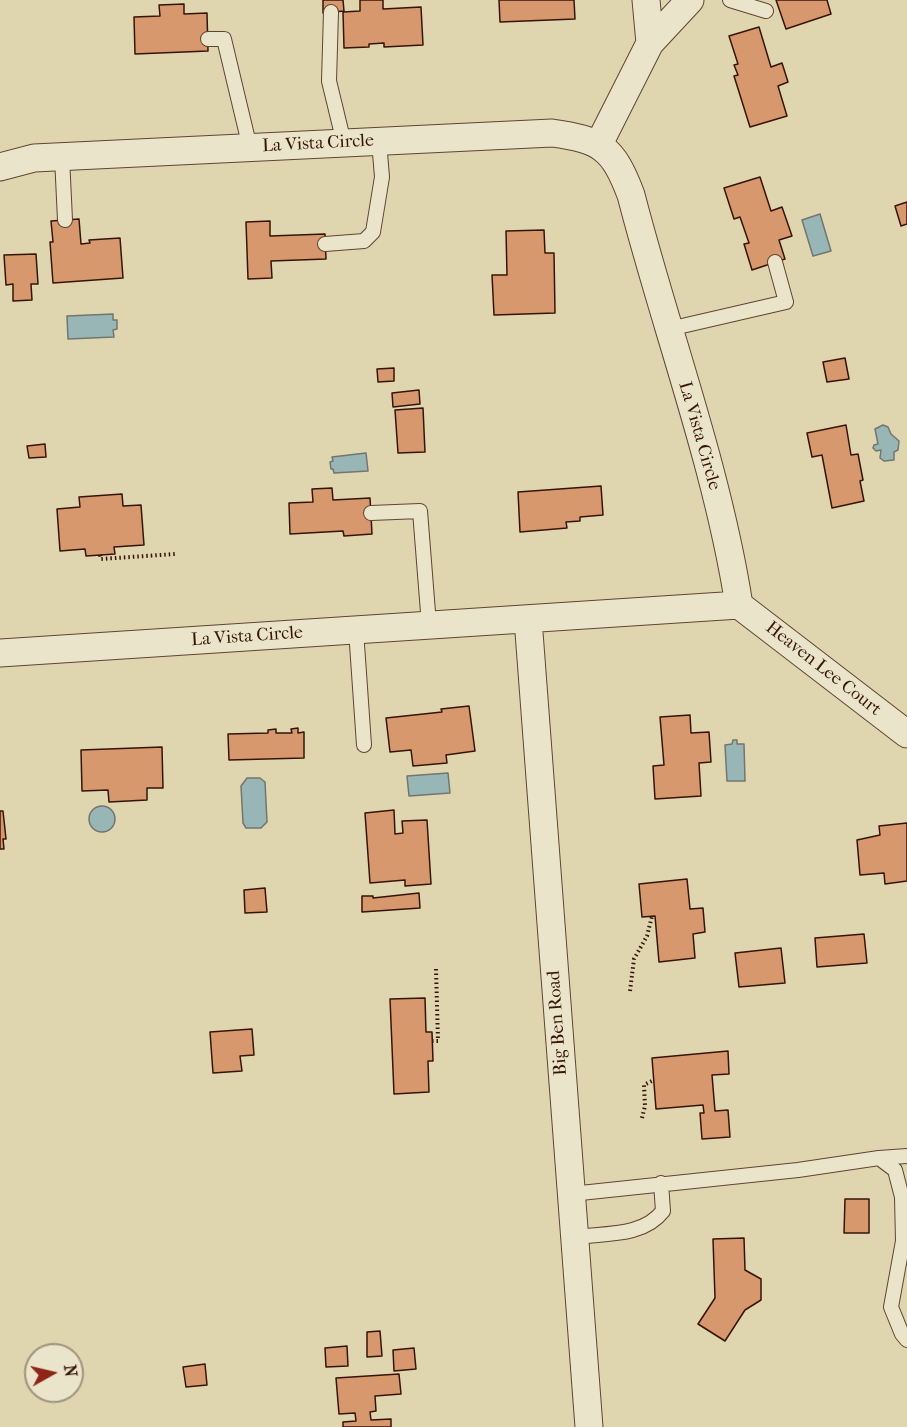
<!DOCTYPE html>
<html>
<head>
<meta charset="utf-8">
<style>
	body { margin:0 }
	#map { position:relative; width:907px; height:1427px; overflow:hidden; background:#dfd5af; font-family:"IM FELL French Canon",serif }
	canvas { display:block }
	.north { position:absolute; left:24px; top:1343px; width:60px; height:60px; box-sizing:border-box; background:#eae4cb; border:2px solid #a2917d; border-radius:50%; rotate:82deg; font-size:16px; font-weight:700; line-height:24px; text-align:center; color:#361507 }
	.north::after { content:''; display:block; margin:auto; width:21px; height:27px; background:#8f2418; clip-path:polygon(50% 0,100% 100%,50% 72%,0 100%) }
</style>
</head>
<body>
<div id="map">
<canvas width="907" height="1427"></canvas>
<div class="north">N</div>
</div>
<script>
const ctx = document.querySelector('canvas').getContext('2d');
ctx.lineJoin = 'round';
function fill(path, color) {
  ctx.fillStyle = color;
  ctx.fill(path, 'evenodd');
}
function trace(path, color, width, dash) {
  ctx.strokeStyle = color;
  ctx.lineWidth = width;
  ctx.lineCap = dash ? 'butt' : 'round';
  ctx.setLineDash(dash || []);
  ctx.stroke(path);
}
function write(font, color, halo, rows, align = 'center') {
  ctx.font = font + ' "IM FELL French Canon",serif';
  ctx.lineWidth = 5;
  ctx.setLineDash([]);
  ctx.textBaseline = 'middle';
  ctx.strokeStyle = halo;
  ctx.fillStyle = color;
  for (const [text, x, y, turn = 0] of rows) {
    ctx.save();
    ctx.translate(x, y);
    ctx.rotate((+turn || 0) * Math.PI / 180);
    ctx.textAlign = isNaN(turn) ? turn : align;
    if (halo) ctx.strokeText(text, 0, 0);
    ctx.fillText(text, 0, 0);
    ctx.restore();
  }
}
const water = new Path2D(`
	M820,214L831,251L813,256L802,220Z
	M113,314V320H117V329L113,330L114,337L68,339L67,316Z
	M883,425L888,427L891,434L899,441L898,450L894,452V460L884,461L880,458L881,450L876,451L873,448L874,445L878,444L875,429Z
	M366,453L368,471L334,473L333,469H331L330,462L333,461L332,457Z
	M733,740H737V744H744L745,781H727L725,745L732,744Z
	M448,773L450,793L409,796L407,776Z
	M247,778H260L265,782L267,822L261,828H246L243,823L241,786Z
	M89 819a13 13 0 1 1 26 0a13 13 0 1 1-26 0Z`);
fill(water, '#98b6b6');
trace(water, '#717670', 1.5);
const building = new Path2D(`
	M323,0H343L344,11L323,13Z
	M360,0H383V9L421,7L423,45L384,47V43L369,44V47L344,48L343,12L360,11Z
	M499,0H574L575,19L500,22Z
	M776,0H827L831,14L786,29Z
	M184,4V14L207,13L208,51L135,54L134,17L160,16L159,5Z
	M759,27L771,67L782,63L788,82L778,86L787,116L750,127L734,76L738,75L734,65L738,64L729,36Z
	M760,177L771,211L782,207L792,236L779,240L785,259L752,270L744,244L749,243L740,217L734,219L724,188Z
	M907,202V224L901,226L895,206Z
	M79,219L81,244L90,243L89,240L120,238L123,278L53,283L50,242H53L51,221Z
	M270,221V236L325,234L326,259L271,261L272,278L248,279L246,222Z
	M544,230L545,253H554L555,313L494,315L492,275H507L506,231Z
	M36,254L38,284H31L32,300L13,301V284L6,285L4,255Z
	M845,358L849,379L827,382L823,362Z
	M394,368V381L378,382L377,369Z
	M419,390L420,404L393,407L392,393Z
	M423,408L425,452L398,453L395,410Z
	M846,425L851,455L858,454L863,480L860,481L864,501L832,508L822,455L812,457L807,433Z
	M45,444L46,457L29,458L27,446Z
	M601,486L603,515L580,517V521L566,522L567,528L520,532L518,492Z
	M332,488L333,500L370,498L372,534L344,536L343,531L290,534L289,503L313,502L312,489Z
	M122,494L123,506L141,505L144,545L114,547L115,554L86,556L85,549L60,551L57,509L80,507L79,497Z
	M469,706L475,751L446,755L447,763L413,766L411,750L390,752L386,718L442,712L441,709Z
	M690,715L691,733L709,732L711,762L699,763L701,796L655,799L653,766L664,765L660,717Z
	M298,728V733L304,732V758L229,760L228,734L268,733V730L276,729V733H292L291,729Z
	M162,747L163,788H147V800L109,802L108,790L82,791L81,750Z
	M394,810L395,834L403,833L402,821L427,820L431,884L405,886V880L370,883L365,813Z
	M0,811H3L6,839H3L4,849H0Z
	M907,823V881L885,884L884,873L860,875L857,840L880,835L879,826Z
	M687,879L690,909L703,908L705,932L693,934L695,958L659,962L655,916L642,917L639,884Z
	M265,888L267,912L245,913L244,890Z
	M419,893L420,908L362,912V896H373V898Z
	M864,934L867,963L817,967L815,938Z
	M781,948L785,983L739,987L735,953Z
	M425,998L426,1032H432L433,1061H428L429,1092L394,1094L390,999Z
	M252,1029L254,1055L240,1056L242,1071L213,1073L210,1032Z
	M728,1051L729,1074L712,1075L715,1111L728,1110L730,1137L702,1139L700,1113H704L703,1105L656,1109L652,1058Z
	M845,1199H869V1233H844Z
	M744,1238L745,1270L761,1279V1300L745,1310L725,1341L698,1324L715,1298L713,1239Z
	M380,1331L382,1356L367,1357V1332Z
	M347,1346L348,1366L326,1367L325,1348Z
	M414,1348L416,1369L394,1371L393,1350Z
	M205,1364L207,1385L186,1387L183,1367Z
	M399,1374L401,1394L375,1396L376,1411L370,1412L371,1420L391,1419V1427H343V1422L356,1421L355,1413L339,1414L336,1378Z`);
fill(building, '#d6986c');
trace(building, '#361507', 1.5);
const service = new Path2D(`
	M730,0L766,11
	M331,12L329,81L344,143
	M208,39H224L250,148
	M62,157L65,220
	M325,244L364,241L373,232L382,177L379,141
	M669,329L786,302L775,262
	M371,513L420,511L429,625
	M356,630L364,745
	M879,1158L907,1156
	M571,1194L798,1170L879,1158L895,1170L902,1197L903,1241L891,1307L902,1334L907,1340
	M575,1237C605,1233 643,1237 663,1211L661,1183`);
const minor = new Path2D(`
	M646,0L650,43
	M599,144L650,43L690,0
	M0,167L34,158L552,133C601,140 613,147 631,195C666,331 717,465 739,605
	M739,605L907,734
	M528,619L589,1427
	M0,653L739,605`);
trace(service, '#604531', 16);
trace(minor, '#604531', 29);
trace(new Path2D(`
	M100,555L101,559L175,554
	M630,991L634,959L647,936L652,916
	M432,1041H438L436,969
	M642,1118L645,1106L644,1085L654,1080`), '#361507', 4, [1.5, 3]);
trace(service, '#eae4cb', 14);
trace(minor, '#eae4cb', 27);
write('18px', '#361507', '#eae4cb', [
	["La Vista Circle",318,144,-3],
	["La Vista Circle",699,436,74],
	["La Vista Circle",247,637,-4],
	["Heaven Lee Court",823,669,38],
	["Big Ben Road",558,1023,-94]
]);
</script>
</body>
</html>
